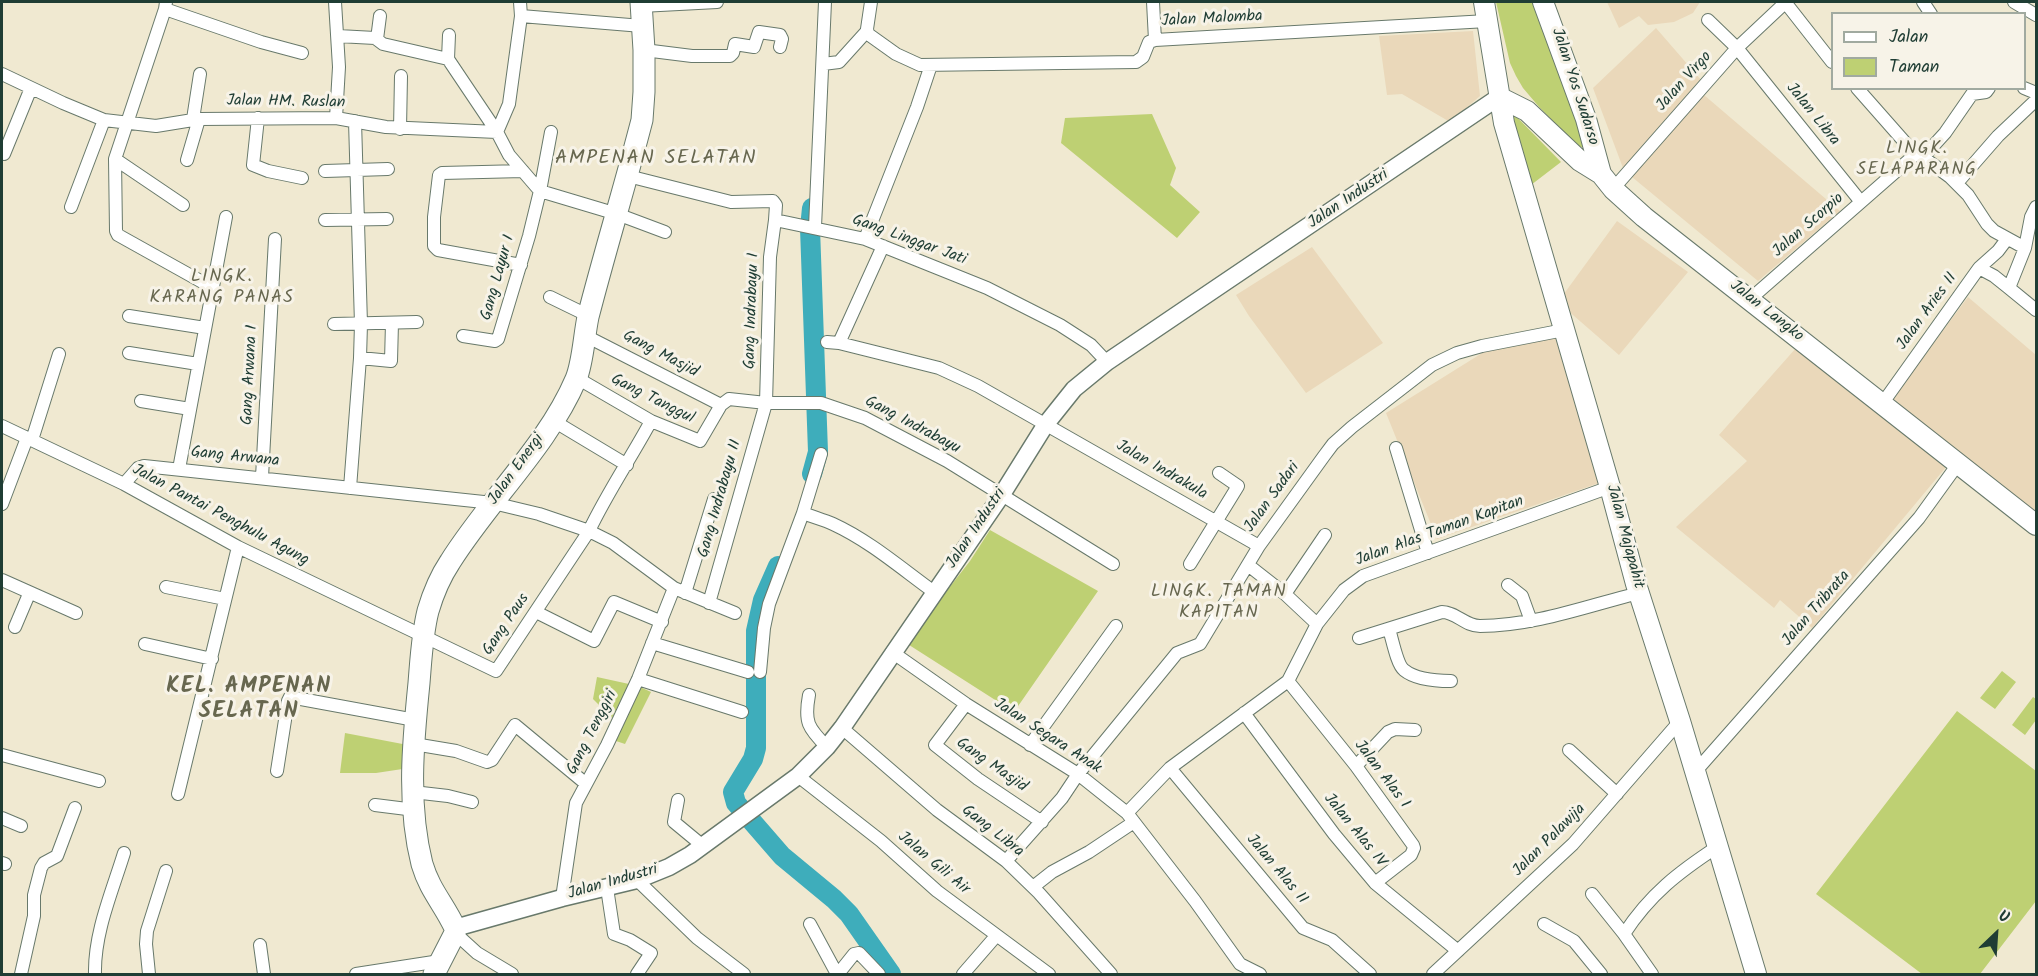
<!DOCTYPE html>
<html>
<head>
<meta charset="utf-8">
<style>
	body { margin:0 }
	#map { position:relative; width:2038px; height:976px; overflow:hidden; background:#f0e9d1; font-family:Kalam,sans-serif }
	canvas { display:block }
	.frame { position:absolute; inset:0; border:3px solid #1f3d34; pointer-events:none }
	.legend { position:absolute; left:1831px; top:12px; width:195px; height:78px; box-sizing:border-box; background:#f7f3e8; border:2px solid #a1aaa0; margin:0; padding:8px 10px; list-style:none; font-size:18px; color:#1f3d34 }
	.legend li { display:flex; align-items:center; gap:12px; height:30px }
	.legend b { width:30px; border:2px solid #a1aaa0 }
	.north { position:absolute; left:1966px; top:904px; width:60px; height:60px; -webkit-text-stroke:4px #f7f3e8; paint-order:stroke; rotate:25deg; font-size:16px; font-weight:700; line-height:24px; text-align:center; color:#1f3d34 }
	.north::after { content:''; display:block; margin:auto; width:21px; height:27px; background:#1f3d34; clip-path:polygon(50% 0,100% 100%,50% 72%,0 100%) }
</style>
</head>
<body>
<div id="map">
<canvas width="2038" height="976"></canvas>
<div class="frame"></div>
<ul class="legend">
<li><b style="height:8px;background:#fff"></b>Jalan</li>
<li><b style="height:16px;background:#bed073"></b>Taman</li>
</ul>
<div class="north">U</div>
</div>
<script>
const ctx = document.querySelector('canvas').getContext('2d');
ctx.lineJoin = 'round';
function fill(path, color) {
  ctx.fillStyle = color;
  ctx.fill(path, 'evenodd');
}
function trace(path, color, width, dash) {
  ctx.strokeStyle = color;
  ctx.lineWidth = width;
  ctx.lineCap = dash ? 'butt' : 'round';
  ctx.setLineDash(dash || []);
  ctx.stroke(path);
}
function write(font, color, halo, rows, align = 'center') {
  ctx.font = font + ' Kalam,sans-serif';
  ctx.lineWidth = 6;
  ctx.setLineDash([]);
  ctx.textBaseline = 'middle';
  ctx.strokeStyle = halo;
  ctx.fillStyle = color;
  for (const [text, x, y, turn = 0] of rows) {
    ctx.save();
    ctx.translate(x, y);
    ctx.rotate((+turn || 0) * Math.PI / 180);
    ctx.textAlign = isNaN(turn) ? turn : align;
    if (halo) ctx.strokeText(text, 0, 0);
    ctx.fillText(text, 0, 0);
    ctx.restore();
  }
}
fill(new Path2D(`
	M1607,2H1700L1693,13L1674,22L1648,25L1639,16L1619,28Z
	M1656,28L1702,81L1623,168L1593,88Z
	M1473,31L1480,96L1450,122L1402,94L1387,95L1379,36Z
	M1704,95L1840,211L1758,281L1632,177Z
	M1617,221L1688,272L1619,355L1558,302Z
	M1312,247L1383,343L1306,393L1249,316L1236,295Z
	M1968,297L2036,355V519L1891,400Z
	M1564,334L1602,482L1437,539L1386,413L1487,350Z
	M1796,348L1946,467L1812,628L1780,600L1774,608L1676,527L1747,461L1719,435Z`), '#ead8ba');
fill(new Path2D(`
	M1496,2H1533L1551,40L1585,148L1578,146L1540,108L1523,88L1516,76L1510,63Z
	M1509,109L1561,162L1531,185Z
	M1152,114L1176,168L1170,185L1200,212L1177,238L1061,143L1065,118Z
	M990,530L1098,591L1014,712L906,643L970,561Z
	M2002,671L2016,682L1995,709L1980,698Z
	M597,677L629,684L612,718L593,699Z
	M638,686L651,692L625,744L613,740Z
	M2033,697L2036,699V720L2025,735L2012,725Z
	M1957,711L2036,771V901L1980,974H1922L1816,894Z
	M345,733L413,746L409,768L376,773H340Z`), '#bed073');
trace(new Path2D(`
	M812,474L818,452L810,228L812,208
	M778,566L763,600L756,631V748L753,759L733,792L736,803L782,856L834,899L849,914L891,974`), '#3eadbb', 20);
const street = new Path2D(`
	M166,2L165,9L115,159L116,231L118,235L213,288
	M335,2L339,67L336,118
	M871,2L867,29L868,34L896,54L920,65L1136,62L1143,57L1149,42L1155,40
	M1153,2L1155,40L1487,21
	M1785,2L1832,62
	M1923,2L1931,14
	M2014,2L2036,15
	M641,6L717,2
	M165,9L261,42L302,53
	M521,16L642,26
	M1708,20L1737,48L1861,202
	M338,36L375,38L383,44L448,59L497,132L509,104L521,16L520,2
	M377,39L380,16
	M644,50L692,56H730L733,53L735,44L754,47L759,32L780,35L782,39L780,47
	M448,59L449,35
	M823,64L839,62L867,31
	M2,74L63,103L104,120L156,126L199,119L336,118L386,127L497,132L509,155L540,191L617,214L665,232
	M1857,88L1909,147L1950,177L1968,195L1987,224L1994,231L2025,248L2009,288L2036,310
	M2024,88L2036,93
	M258,118L253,165L268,171L302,178
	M193,119L200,74
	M400,129L401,76
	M4,154L31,88
	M1924,156L1945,133L1972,94L1986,92L1989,88
	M115,159L183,205
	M187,160L199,119
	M325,171L388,169
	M628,176L731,202L773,201L776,205L775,220L865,239L987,288L1060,325L1091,345L1107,362
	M1957,183L1998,136L2036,100
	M1613,189L1737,48L1786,2
	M71,207L104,120
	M325,220L387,219
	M815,227L825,2
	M865,239L917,107L931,65
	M2025,248L2031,217L2036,207
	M521,265L438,250L434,246V217L439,175L442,173L523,171
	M1979,268L1998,251L2007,239
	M550,297L589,316
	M1749,300L1917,153
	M129,316L205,328
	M334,324L417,322
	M584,335L721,405
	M463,336L495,341L498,339L529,236L540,191L551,132
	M827,342L839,343L939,368L978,386L1259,546
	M839,343L883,246
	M129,353L198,364
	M360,358L391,361L392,323
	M577,378L651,421L700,441L721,405L729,399L766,403H821L865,418L947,461L1113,564
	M141,401L190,409
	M1882,404L1979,268L1994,276L2009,288
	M552,420L627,465
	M2,426L124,484L238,547L496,671L589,531C607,493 631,458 651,421
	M32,440L59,354
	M1396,448L1428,553
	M821,454L803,513C813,517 824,520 833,524C870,541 902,569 934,592
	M179,469L226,217
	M262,477L275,239
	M124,484L138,468L144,466L493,503L539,514L589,531L613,543L674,588L735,613
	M350,488L360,358L361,324L355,121
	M2,504L27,438
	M1190,564L1238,486L1219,473
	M1248,565L1285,594L1317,624
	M2,580L76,613
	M1508,585L1522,596L1531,621
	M166,587L225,599
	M685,593L714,499
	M1285,594L1325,535
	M709,603L766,403L770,257L775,220
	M536,612L594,641L614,602L662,622
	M15,627L29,594
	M1389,629C1392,638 1397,665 1404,670C1415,679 1437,681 1451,681
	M1359,638L1442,612C1456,612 1465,626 1480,626C1534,626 1587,606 1639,593
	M652,643L748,672
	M145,644L212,659
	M892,652L966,704L1078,774L1127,813L1195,901L1240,964L1260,974
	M760,672L764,628L769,604L803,513
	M638,679L742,712
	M1288,681L1356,766L1413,845L1414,848L1411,855L1375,883
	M809,695C804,722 808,728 827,747
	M966,704L935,745L978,779L1042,822
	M1244,713L1334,834L1375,883L1458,951
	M842,728L937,810L1006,861L1039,893L1111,974
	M414,744L456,751L487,762L492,760L515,725L585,783
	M1030,745L1116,626
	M1569,750L1617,794
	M2,755L99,781
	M1356,766L1388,732L1395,729L1415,730
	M1170,768L1303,928L1332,940L1370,974
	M277,771L288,701L290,697L415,720
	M1695,772L1919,518L1958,464
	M798,776L881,841L937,891L1049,974
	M413,792L448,796L472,802
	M178,794L238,547
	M678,800L674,822L703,846
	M375,805L415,810
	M1127,813L1170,768L1288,681L1317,624L1344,590L1363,576L1610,487
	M2,818L21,826
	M1006,861L1062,798L1078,774L1177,653L1200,644L1259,546L1324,456L1333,444L1352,427L1432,365L1457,353L1482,346L1564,330
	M2,863L5,864
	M637,880L697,938L744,974
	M1033,887L1052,872L1089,852L1134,822
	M607,888L614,934L630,940L651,953L637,974
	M1592,894L1624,934L1652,974
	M562,898L576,803L607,745L638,679L674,588
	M810,924L837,974
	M1544,924L1574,941L1601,974
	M455,933L477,953L512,974
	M1624,934C1650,894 1679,872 1717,847
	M260,945L264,974
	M21,974L34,916V895L41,868L44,863L57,856L75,808
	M95,974C94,933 112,892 124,853
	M149,974L146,944L147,931L166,871
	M356,974L440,961
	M838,974L854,954L859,953L879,974
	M963,974L996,936
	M1433,974L1573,844L1680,721`);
const secondary = new Path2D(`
	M455,928L562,898L637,880L669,867L690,855L798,776L827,747L842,728L1001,496L1046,424L1074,389L1107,362L1499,97`);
const primary = new Path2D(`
	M1484,2L1504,123L1610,487L1636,584L1680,721L1756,974
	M1543,2L1586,119L1601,174
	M1499,97L1527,111L1580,161L1601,174L1613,189L1644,217L2036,525`);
const highway = new Path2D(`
	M434,974L455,933V928C444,904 430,891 422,864C407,805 413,742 419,683C421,659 422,635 428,611C433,594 440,577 450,562C488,501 548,445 576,379C583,362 584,336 588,317C605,251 625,186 642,120L644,92V50L641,2`);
trace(street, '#68796b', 14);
trace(secondary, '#68796b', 19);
trace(primary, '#68796b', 22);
trace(highway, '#68796b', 23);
trace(street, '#fff', 12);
trace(secondary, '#fff', 16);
trace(primary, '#fff', 20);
trace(highway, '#fff', 21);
write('16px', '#1f3d34', '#f7f3e8', [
	["Jalan Malomba",1212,20,-3],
	["Jalan Virgo",1685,82,-48],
	["Jalan Yos Sudarso",1574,87,72],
	["Jalan HM. Ruslan",286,103,1],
	["Jalan Libra",1812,115,51],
	["Jalan Industri",1349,200,-34],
	["Jalan Scorpio",1809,226,-41],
	["Gang Linggar Jati",909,241,20],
	["Gang Layur I",499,278,-74],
	["Gang Indrabayu I",753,311,-88],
	["Jalan Langko",1766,312,38],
	["Jalan Aries II",1928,312,-54],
	["Gang Masjid",660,355,28],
	["Gang Arwana I",251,375,-87],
	["Gang Tanggul",652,400,27],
	["Gang Indrabayu",912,426,28],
	["Gang Arwana",235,458,6],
	["Jalan Energi",517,470,-54],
	["Jalan Indrakula",1161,471,30],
	["Jalan Sadari",1273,498,-54],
	["Gang Indrabayu II",721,499,-74],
	["Jalan Pantai Penghulu Agung",220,516,28],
	["Jalan Industri",977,529,-56],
	["Jalan Alas Taman Kapitan",1440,532,-20],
	["Jalan Majapahit",1624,537,75],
	["Jalan Tribrata",1817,609,-49],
	["Gang Paus",507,625,-56],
	["Gang Tenggiri",593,733,-63],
	["Jalan Segara Anak",1047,737,33],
	["Gang Masjid",991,766,35],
	["Jalan Alas I",1381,775,53],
	["Jalan Alas IV",1354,831,51],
	["Gang Libra",992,832,38],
	["Jalan Palawija",1550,841,-45],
	["Jalan Gili Air",933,864,40],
	["Jalan Alas II",1276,870,50],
	["Jalan Industri",613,883,-16]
]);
ctx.letterSpacing = '1.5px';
write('18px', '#67674f', '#f7f3e8', [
	["LINGK.",1917,150],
	["SELAPARANG",1917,171],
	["LINGK.",222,278],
	["KARANG PANAS",222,299],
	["LINGK. TAMAN",1219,593],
	["KAPITAN",1219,614]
]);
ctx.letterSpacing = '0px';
ctx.letterSpacing = '1.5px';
write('20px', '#67674f', '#f7f3e8', [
	["AMPENAN SELATAN",656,160]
]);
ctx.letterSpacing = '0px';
ctx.letterSpacing = '1.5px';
write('bold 22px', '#67674f', '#f7f3e8', [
	["KEL. AMPENAN",249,688],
	["SELATAN",249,713]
]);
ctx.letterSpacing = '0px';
</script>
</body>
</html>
